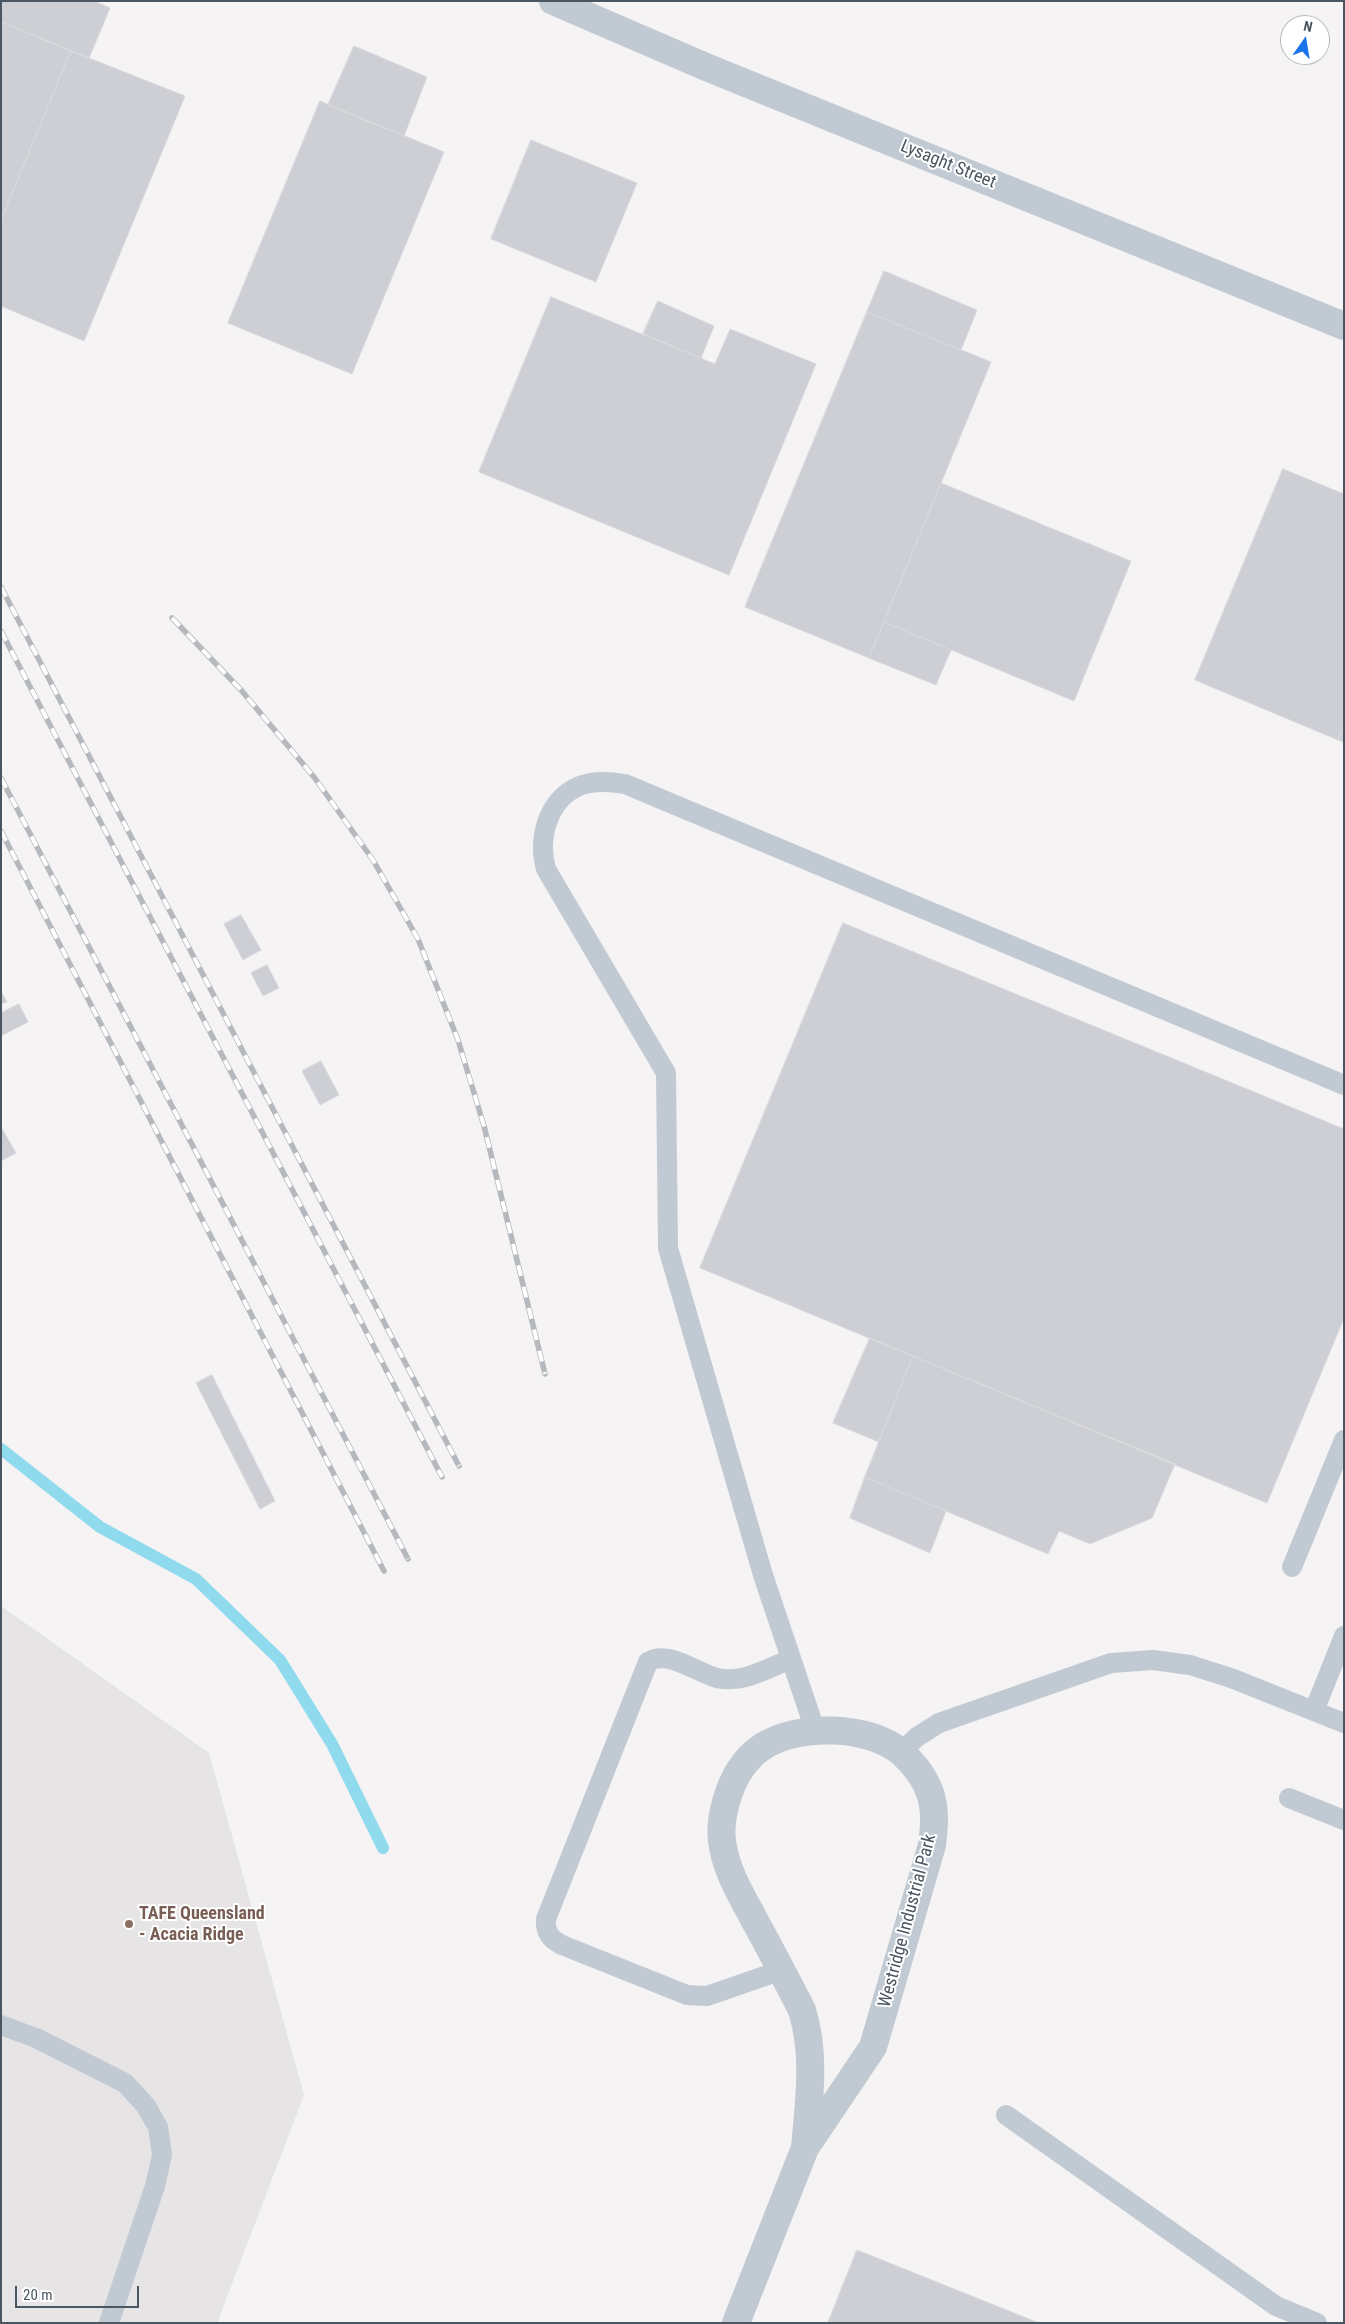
<!DOCTYPE html>
<html>
<head>
<meta charset="utf-8">
<style>
	body { margin:0 }
	#map { position:relative; width:1345px; height:2324px; overflow:hidden; background:#f5f3f3; font-family:"Roboto Condensed",sans-serif }
	canvas { display:block }
	.frame { position:absolute; inset:0; border:2px solid #4a5661; pointer-events:none }
	.north { position:absolute; left:1280px; top:15px; width:50px; height:50px; box-sizing:border-box; background:#fff; border:1px solid #b7bbc0; border-radius:50%; rotate:13deg; font-size:14px; font-weight:700; line-height:20px; text-align:center; color:#4a5661 }
	.north::after { content:''; display:block; margin:auto; width:18px; height:22px; background:#1a73e8; clip-path:polygon(50% 0,100% 100%,50% 72%,0 100%) }
	.scale { position:absolute; left:15px; top:2286px; width:124px; height:22px; box-sizing:border-box; border:2px solid #4a5661; border-top:0; padding-left:6px; font-size:15px; line-height:18px; white-space:nowrap; color:#4a5661; -webkit-text-stroke:4px #fff; paint-order:stroke }
</style>
</head>
<body>
<div id="map">
<canvas width="1345" height="2324"></canvas>
<div class="frame"></div>
<div class="north">N</div>
<div class="scale">20 m</div>
</div>
<script>
const ctx = document.querySelector('canvas').getContext('2d');
ctx.lineJoin = 'round';
function fill(path, color) {
  ctx.fillStyle = color;
  ctx.fill(path, 'evenodd');
}
function trace(path, color, width, dash) {
  ctx.strokeStyle = color;
  ctx.lineWidth = width;
  ctx.lineCap = dash ? 'butt' : 'round';
  ctx.setLineDash(dash || []);
  ctx.stroke(path);
}
function write(font, color, halo, rows, align = 'center') {
  ctx.font = font + ' "Roboto Condensed",sans-serif';
  ctx.lineWidth = 4;
  ctx.setLineDash([]);
  ctx.textBaseline = 'middle';
  ctx.strokeStyle = halo;
  ctx.fillStyle = color;
  for (const [text, x, y, turn = 0] of rows) {
    ctx.save();
    ctx.translate(x, y);
    ctx.rotate((+turn || 0) * Math.PI / 180);
    ctx.textAlign = isNaN(turn) ? turn : align;
    if (halo) ctx.strokeText(text, 0, 0);
    ctx.fillText(text, 0, 0);
    ctx.restore();
  }
}
fill(new Path2D(`
	M1,1606L209,1753L304,2095L217,2323H1Z`), '#e6e4e5');
trace(new Path2D(`
	M1,1449L100,1527L196,1579L280,1660L332,1744L383,1848`), '#90daee', 12);
const building = new Path2D(`
	M1,1H94L110,8L89,58L1,22Z
	M1,22L71,51L1,220Z
	M354,46L427,77L404,136L328,105Z
	M71,51L185,96L84,341L1,306V220Z
	M320,101L444,152L352,374L228,323Z
	M531,140L637,183L596,282L491,239Z
	M884,271L977,310L961,350L867,312Z
	M551,297L715,364L730,329L816,364L729,575L479,472Z
	M658,301L714,326L701,358L643,334Z
	M867,312L991,362L869,658L745,607Z
	M1283,469L1344,494V727L1338,740L1195,680Z
	M941,483L1131,561L1074,701L884,622Z
	M884,622L951,650L936,685L869,658Z
	M1344,727V742L1338,740Z
	M241,915L261,950L243,960L224,924Z
	M843,923L1344,1129V1318L1267,1503L700,1268Z
	M267,965L279,988L263,996L251,973Z
	M1,991L7,1002L1,1004Z
	M19,1004L28,1022L1,1036V1013Z
	M321,1061L339,1095L320,1105L302,1071Z
	M1,1127L16,1153L1,1161Z
	M870,1338L913,1356L879,1442L833,1423Z
	M913,1356L1175,1464L1152,1518L1090,1544L1059,1531L1048,1554L865,1477Z
	M212,1375L275,1501L260,1509L196,1383Z
	M865,1477L946,1511L930,1553L850,1518Z
	M857,2250L1039,2323H828Z`);
fill(building, '#cdcfd5');
trace(building, '#d7d9de', 1);
trace(new Path2D(`
	M1292,1567L1344,1440
	M1314,1711L1344,1636
	M815,1730L763,1575L668,1248L666,1073L546,869C536,835 551,790 590,783C602,781 613,782 625,784L1344,1085
	M901,1752L917,1737L939,1723L1111,1663L1153,1660L1190,1665L1231,1678L1344,1723
	M1289,1798L1344,1820
	M782,1970L707,1996L687,1995L562,1945C550,1939 545,1932 546,1919L648,1662C668,1649 697,1673 717,1678C742,1684 769,1668 791,1659
	M1,2025L36,2038L125,2083L146,2106L158,2127L162,2155L155,2186L109,2323
	M1006,2115L1276,2306L1317,2323`), '#c1cad2', 20);
trace(new Path2D(`
	M553,1L706,67L1344,326
	M736,2323L805,2148L873,2047L932,1845C934,1828 936,1810 930,1793C925,1778 914,1764 902,1753C870,1725 798,1723 762,1747C743,1760 732,1780 726,1802C722,1816 720,1833 723,1847C728,1875 743,1898 756,1923C772,1952 787,1981 802,2010C816,2055 809,2101 805,2148`), '#c1cad2', 28);
const rail = new Path2D(`
	M1,587L459,1466
	M172,618L241,690L314,777L373,860L418,939L458,1040L484,1126L545,1374
	M1,631L442,1477
	M1,778L408,1559
	M1,831L384,1571`);
trace(rail, '#b5b8bd', 5.5);
trace(rail, '#fff', 4, [11]);
for (const [x, y, r, color] of [
	[129,1924,5,"#8d6e63"]
]) {
  const dot = new Path2D();
  dot.arc(x, y, r, 0, 2 * Math.PI);
  ctx.fillStyle = color;
  ctx.fill(dot);
  trace(dot, '#fff', 2);
}
write('18px', '#4a5661', '#fff', [
	["Lysaght Street",948,165,22],
	["Westridge Industrial Park",908,1921,-75]
]);
write('bold 18px', '#785e54', '#fff', [
	["TAFE Queensland",139,1914],
	["- Acacia Ridge",139,1935]
], 'left');
</script>
</body>
</html>
